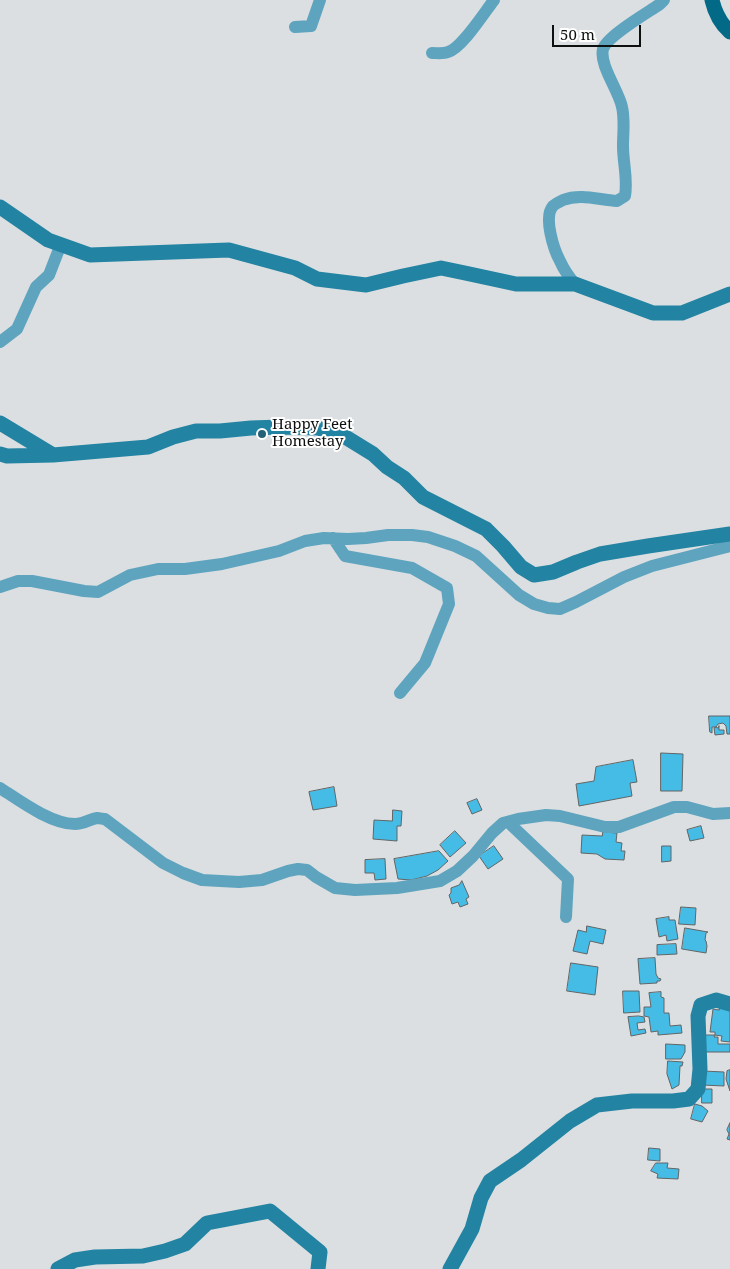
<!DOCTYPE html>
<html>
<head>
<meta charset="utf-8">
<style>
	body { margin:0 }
	#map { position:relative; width:730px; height:1269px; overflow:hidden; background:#dbdfe1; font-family:"Noto Serif",serif }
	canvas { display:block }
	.scale { position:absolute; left:552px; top:25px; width:89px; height:22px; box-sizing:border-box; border:2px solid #0e1010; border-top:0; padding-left:6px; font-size:15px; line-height:18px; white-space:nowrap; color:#0e1010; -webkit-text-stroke:4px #fff; paint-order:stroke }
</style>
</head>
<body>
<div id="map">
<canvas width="730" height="1269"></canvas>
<div class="scale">50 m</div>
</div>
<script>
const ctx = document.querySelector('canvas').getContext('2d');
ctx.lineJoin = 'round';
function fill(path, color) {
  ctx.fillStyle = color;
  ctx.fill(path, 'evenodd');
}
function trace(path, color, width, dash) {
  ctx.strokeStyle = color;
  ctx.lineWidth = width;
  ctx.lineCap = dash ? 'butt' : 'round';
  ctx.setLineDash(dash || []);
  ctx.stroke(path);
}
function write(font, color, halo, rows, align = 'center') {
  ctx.font = font + ' "Noto Serif",serif';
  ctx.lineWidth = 4;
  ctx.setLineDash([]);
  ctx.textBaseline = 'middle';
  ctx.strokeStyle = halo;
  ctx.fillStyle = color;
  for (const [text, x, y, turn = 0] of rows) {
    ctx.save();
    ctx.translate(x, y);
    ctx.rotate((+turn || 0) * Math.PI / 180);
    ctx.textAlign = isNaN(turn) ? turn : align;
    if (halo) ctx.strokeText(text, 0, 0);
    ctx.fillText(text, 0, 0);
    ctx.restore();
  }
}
const building = new Path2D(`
	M709,716H730V734H727L726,726L723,723L718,724L716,727H712V733L710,732Z
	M719,726V730H724V734L715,735L714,728L716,727L718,728Z
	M661,753L683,754L682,791H661Z
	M633,760L637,782L630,783L632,796L579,806L576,784L594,781L596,767Z
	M334,787L337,806L313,810L309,792Z
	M477,799L482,810L472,814L467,803Z
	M393,810L402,811L401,826H397V841L373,839L374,820L392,821Z
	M701,826L704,838L690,841L687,830Z
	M455,831L466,843L450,857L440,845Z
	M603,832L617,833L616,842L622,843L621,851H625L624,860L605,859L597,854L581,853L582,835L602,836Z
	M494,846L503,859L488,869L479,856Z
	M662,846H671V861L662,862Z
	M439,851L448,861L438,870L427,876L411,880L398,879L394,859Z
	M385,859L386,879L375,880L374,873H365V860Z
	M462,881L469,897L466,899L468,904L460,907L458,902L452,904L449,895L451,893V888L459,885Z
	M681,907L696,908L695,925L679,924Z
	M669,917V920H675L678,939L667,941L666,935L659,937L656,919Z
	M587,926L606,930L603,944L590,941L587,954L573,951L578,930L586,932Z
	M685,928L708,932L706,933L705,940L706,941L707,946L706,953L682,949Z
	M676,944L677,954L657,955V945Z
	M655,958L656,974L658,978L661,979L660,981H657V983L640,984L638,959Z
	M571,963L598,967L595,995L567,991Z
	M623,991H639L640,1012L624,1013Z
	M661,992V997L664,998V1013H669L670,1026L681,1025L682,1033L658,1035V1031L651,1032L649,1017L644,1016V1007H651L649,993Z
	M720,1005L730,1009V1042L721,1041L722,1036L715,1035V1032H710L713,1009L719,1010Z
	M639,1016L644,1017L645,1022L637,1023L638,1030L645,1029L646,1033L631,1036L628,1017Z
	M701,1035H715L714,1037H718V1044H730V1052H701Z
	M666,1044L685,1045V1052L681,1059H666Z
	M668,1061L683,1062L682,1066H680L679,1085L672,1089L667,1074Z
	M730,1070V1091L726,1079L727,1071Z
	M703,1071L724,1072V1086L702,1085Z
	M702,1089H712V1103H702Z
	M695,1104L702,1106L708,1111L702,1122L691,1119Z
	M730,1123V1140L727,1139L729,1134L727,1130Z
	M649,1148L660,1149V1161L648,1160Z
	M656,1163H668L667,1168L679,1169L678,1179L657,1178L658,1174L651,1171Z`);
fill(building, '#44bce5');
trace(building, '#616566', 1);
trace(new Path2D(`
	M295,27L311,26L320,0
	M432,53C437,53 443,54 448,52C462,48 484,13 494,0
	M575,284C569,277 564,270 560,261C554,250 543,217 553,206C555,204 561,201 563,200C581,193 599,200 617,201L625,196C628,179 623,163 623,146C623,133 625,120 622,107C619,91 599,65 603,49C607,36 647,13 660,4L664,0
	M0,342L17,329L36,287L49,275L61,244
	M333,538L345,556L412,568L447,588L449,604L425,663L400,693
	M0,587L18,581H32L84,591L98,592L130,575L158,569H185L222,564L279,551L305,541L324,538L348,539L366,538L388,535H412L428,537L455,546L476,556L519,595L534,604L548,608L560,609L576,602L624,577L652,566L730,546
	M0,788C20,801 51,824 75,824C84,824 90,819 97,818C100,818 103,819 105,819L163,863L183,873L202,880L239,882L262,880L288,871L298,869L307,870L316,877L335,888L355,890L397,888L440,881L457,871L473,856L492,833L503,823L518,819L546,815L560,816L605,827H619L674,807H687L713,814L730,813
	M508,822L568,879L566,917`), '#5ea4bf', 12);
trace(new Path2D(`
	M0,207L48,240L90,255L229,250L295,268L317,279L366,285L403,276L441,268L465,273L516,284H575L653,313H682L730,294
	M0,423L53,455L148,447L173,437L196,431H220L251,428L281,427L318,428L347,438L373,454L387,467L404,478L423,497L486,529L503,546L521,567L534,575L553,572L577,562L600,554L648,546L730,534
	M0,454L7,456L53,455
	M58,1269L75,1260L95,1257L143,1256L165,1251L185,1244L207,1223L270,1211L320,1252L318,1269
	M450,1269L472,1229L481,1198L490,1181L521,1160L570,1121L597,1105L632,1101H673L689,1099L698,1089L700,1069L698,1016L701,1005L716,1000L730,1004`), '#2283a3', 15);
trace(new Path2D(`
	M712,0C715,13 720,23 730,32`), '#026a87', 15);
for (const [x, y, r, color] of [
	[262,434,5,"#236177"]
]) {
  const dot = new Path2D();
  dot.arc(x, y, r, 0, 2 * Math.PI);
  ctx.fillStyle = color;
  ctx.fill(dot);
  trace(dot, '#fff', 2);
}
write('15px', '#0e1010', '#fff', [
	["Happy Feet",272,425],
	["Homestay",272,442]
], 'left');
</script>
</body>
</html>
